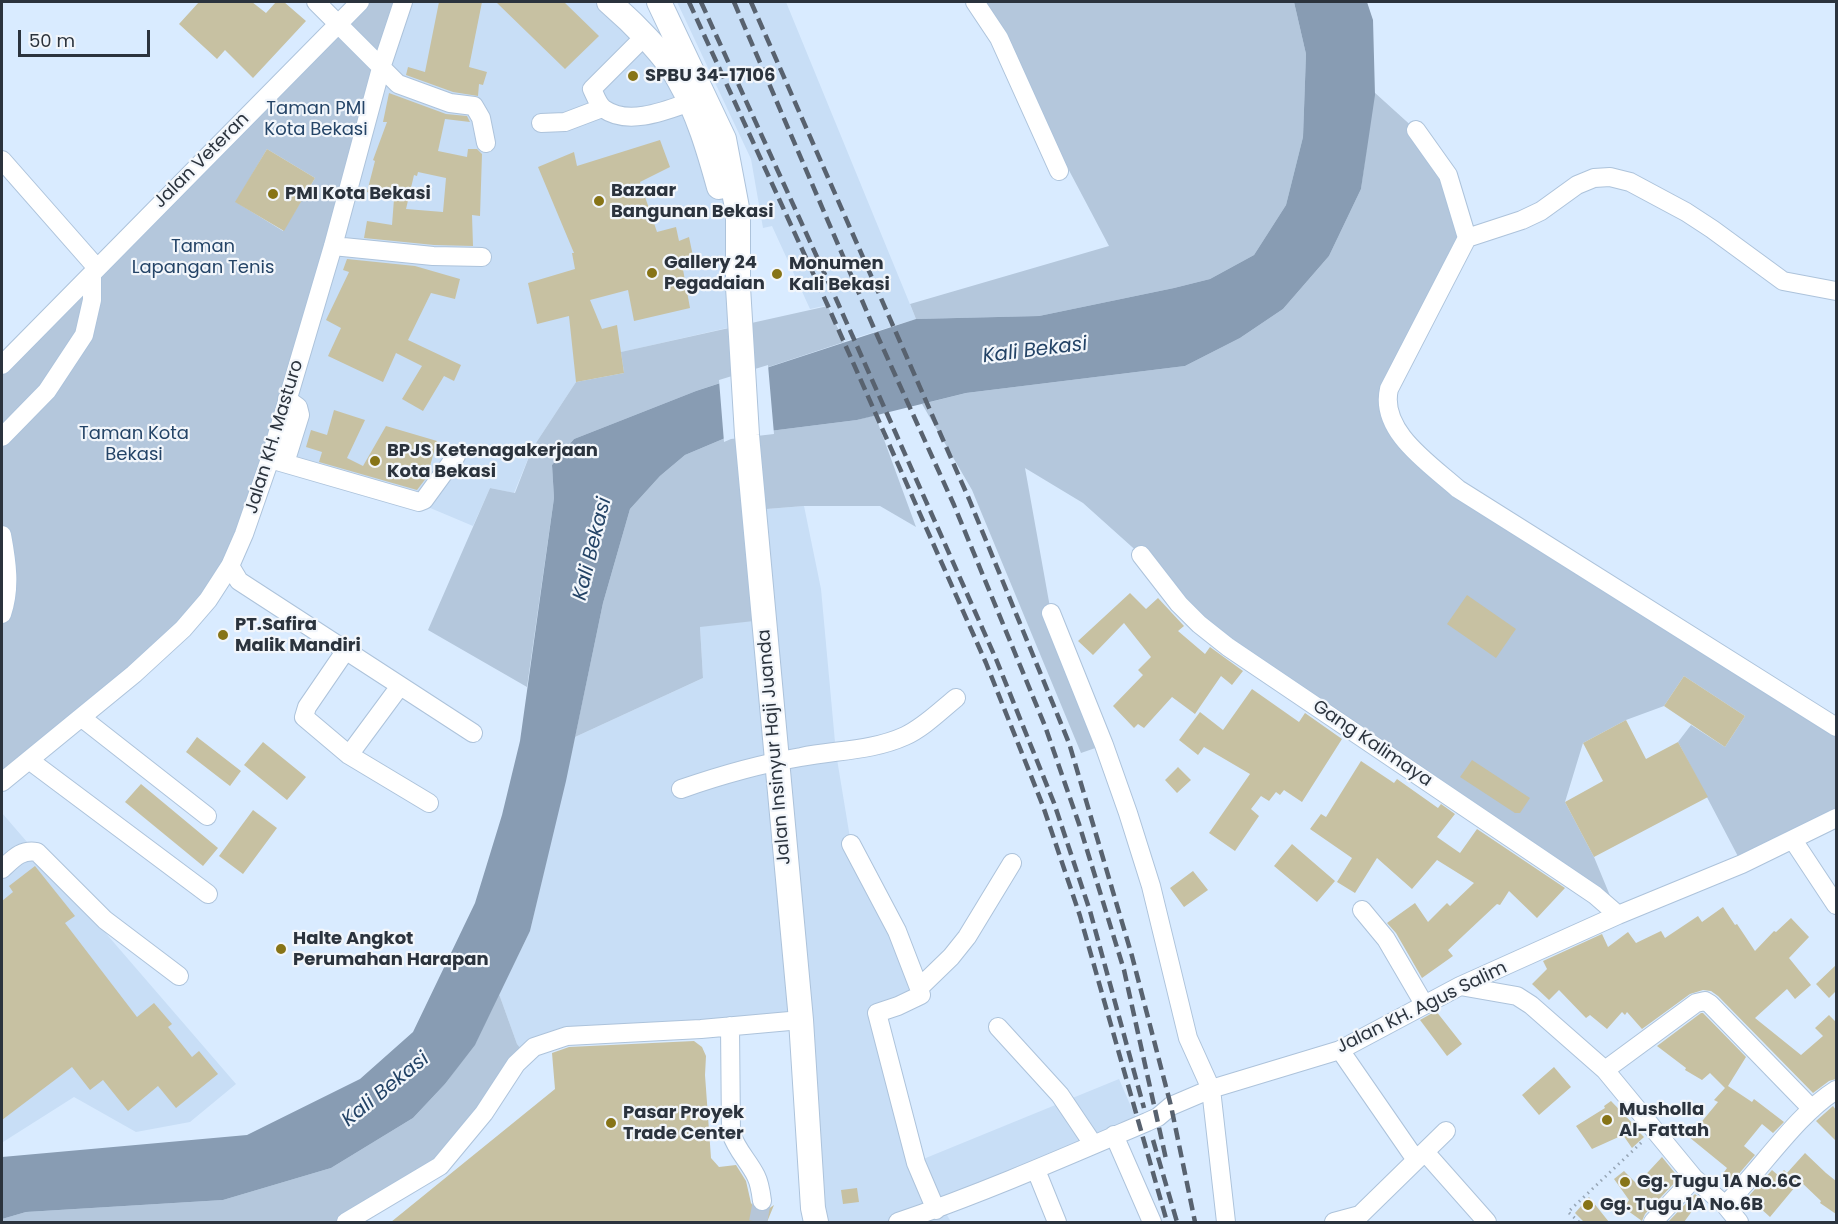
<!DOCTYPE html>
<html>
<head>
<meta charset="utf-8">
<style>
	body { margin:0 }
	#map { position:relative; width:1838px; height:1224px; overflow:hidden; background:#d9ebff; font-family:Poppins,sans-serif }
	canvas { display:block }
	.frame { position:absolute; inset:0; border:3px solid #2b333d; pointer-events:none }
	.scale { position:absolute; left:18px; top:30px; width:132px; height:27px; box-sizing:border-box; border:3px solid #2b333d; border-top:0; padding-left:8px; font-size:18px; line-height:21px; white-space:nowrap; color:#2b333d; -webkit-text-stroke:4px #f2f6fb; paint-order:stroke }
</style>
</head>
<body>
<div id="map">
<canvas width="1838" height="1224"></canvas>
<div class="frame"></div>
<div class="scale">50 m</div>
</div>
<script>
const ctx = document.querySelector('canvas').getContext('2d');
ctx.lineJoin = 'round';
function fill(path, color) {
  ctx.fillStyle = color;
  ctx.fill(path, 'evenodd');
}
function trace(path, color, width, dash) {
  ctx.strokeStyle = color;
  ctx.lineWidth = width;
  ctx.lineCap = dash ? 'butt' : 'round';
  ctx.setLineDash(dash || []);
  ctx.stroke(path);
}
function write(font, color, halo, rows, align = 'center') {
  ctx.font = font + ' Poppins,sans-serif';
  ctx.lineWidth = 4.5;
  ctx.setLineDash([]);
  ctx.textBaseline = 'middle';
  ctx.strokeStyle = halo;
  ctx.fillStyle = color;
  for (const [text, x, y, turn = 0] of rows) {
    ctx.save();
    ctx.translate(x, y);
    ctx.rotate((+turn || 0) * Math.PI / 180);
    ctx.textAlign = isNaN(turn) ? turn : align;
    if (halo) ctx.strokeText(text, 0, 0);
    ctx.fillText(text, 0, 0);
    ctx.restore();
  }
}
fill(new Path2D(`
	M403,2H609L645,36L706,142L727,212L740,325L622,352L624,373L576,382L532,449L514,493L490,488L473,526L416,502L285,463L287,399Z
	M677,2H786L916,319L845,341L828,305L810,309L772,226L763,228L751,159Z
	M804,506L821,589L836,753L851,844L919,988L877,1013L916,1162L1119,1079L1139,1125L943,1208L951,1222H816L800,1020L567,1036L525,1054L517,1044L499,994L530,931L575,737L703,678L700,627L754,510Z
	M2,813L236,1084L190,1122L136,1132L74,1097L3,1142L2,1140Z`), '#c8def6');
fill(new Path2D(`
	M360,2H403L338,231L218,586L2,782V365ZM267,149L315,178L283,231L236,202Z
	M975,2H1294L1306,54L1303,137L1286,205L1254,255L1210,279L1174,288L1039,316L916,319L910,304L1109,246L999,38Z
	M1374,92L1416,130L1448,175L1467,238L1388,412L1458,489L1836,727V818L1742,864L1678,742L1691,725L1725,747L1745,716L1684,676L1664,706L1626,720L1583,743L1565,802L1594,857L1618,915L1228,647L1141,555L1083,503L1025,468L1051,613L1104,745L1081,753L972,490L922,404L966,393L1185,366L1240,338L1283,309L1329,256L1361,189Z
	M828,306L844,342L696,391L574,439L552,465L554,498L527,687L428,630L490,488L515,493L532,449L576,382L624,373L621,352Z
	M875,415L916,527L880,506H804L754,510L763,620L700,627L703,678L575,737L603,603L630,509L660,476L685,455L730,436L857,420Z
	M499,994L517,1044L525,1054L440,1166L346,1222H2V1219L26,1212L223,1200L331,1168L413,1118L445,1084L476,1042Z`), '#b4c7dc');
fill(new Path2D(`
	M1294,2H1367L1373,20L1375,95L1361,189L1329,256L1283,309L1240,338L1185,366L966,393L857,420L730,436L685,455L660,476L630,509L603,603L566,781L530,931L475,1045L445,1084L413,1118L331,1168L223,1200L26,1212L2,1219V1157L247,1135L360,1079L413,1032L475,903L502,815L520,741L554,498L552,465L574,439L696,391L916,319L1039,316L1174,288L1210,279L1254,255L1286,205L1303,137L1306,54Z`), '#889cb3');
fill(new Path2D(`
	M768,365L774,434L731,439L724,442L719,380Z`), '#d9ebff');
fill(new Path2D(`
	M199,2H252L266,13L276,2H284L306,21L253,78L225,50L217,59L179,24Z
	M439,2H482L469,67L487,72L483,85L479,84L478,96L453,92L406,75L408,67L425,72Z
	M496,2H564L599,36L565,69Z
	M389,93L446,114L467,116L470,122L445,119L438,151L467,157L468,149H477L482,154L480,216L472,215L473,246L434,245L364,238L367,221L392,225L394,199L367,192L375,161L373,160L387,122H383ZM418,172L446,178L443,212L406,209L414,175L417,176Z
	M660,140L670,167L640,182L657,232L676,227L679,241L689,237L694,261L682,264L690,308L634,321L628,290L590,300L602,329L617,325L624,373L576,382L569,316L537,324L528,283L575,269L572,253H574L538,167L574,152L577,166Z
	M267,149L315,178L284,231L235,202Z
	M347,259L415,266L460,279L455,299L431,293L408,340L461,365L454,381L444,376L423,411L402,399L422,366L396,353L383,382L328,356L341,328L326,320L349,272L343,270Z
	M334,410L365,420L347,458L363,466L386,426L437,441L427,477L417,490L319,462L322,452L306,447L311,430L327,435Z
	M1130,593L1146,609L1158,598L1184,626L1178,631L1205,654L1210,647L1243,671L1232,685L1221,676L1195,714L1172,697L1144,728L1138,724L1134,728L1113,706L1143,675L1138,670L1151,657L1124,623L1093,655L1078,641Z
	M1467,595L1516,629L1496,658L1447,624Z
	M1684,676L1745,716L1725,747L1664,706Z
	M1252,689L1299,722L1305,713L1342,739L1302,802L1284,790L1280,795L1276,792L1269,801L1261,796L1251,809L1259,816L1235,851L1209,833L1250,774L1204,747L1198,755L1179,740L1200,712L1223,730Z
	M1626,720L1646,759L1678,742L1708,797L1594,857L1565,802L1603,781L1583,743Z
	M197,737L241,771L230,786L186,752Z
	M263,742L306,777L287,800L244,765Z
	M1472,760L1530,798L1520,813H1515L1460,777Z
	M1361,761L1394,783L1397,779L1438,808L1441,804L1455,814L1437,837L1460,853L1477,829L1565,888L1537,918L1509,891L1500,905L1497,904L1448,950L1453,956L1422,978L1396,933L1387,923L1415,903L1428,922L1447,903L1450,906L1474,883L1437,860L1412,889L1377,858L1355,893L1337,882L1352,858L1310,829L1321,814L1326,817Z
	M1178,767L1191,780L1177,793L1165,780Z
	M141,784L218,848L203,866L125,802Z
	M253,810L277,828L243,874L219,856Z
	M1292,844L1335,881L1317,902L1274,866Z
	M35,866L75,916L65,923L137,1017L154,1003L172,1024L168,1027L192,1057L199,1051L218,1074L176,1108L158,1086L128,1111L103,1080L90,1090L72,1067L2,1120V901L13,892L9,886Z
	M1193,871L1208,890L1184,907L1170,888Z
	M1723,907L1735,925L1737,924L1755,951L1774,931L1776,932L1791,918L1809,937L1789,958L1811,985L1795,999L1787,989L1755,1018L1801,1055L1823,1036L1815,1028L1829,1015L1836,1022V1079L1829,1081L1813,1093L1718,996L1711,991L1703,990L1690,994L1642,1029L1627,1012L1625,1015L1622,1012L1607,1029L1590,1015L1586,1018L1559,990L1549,1000L1532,984L1547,969L1543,961L1602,934L1608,947L1628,932L1636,943L1661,931L1665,938L1698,916L1702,922Z
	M1836,965V991L1829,998L1816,984Z
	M1436,1011L1462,1044L1447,1056L1420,1020Z
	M1701,1013H1703L1746,1057L1728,1086L1752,1102L1754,1099L1784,1122L1773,1133L1762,1124L1744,1146L1755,1155L1731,1183L1722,1175L1727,1168L1689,1137L1718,1102L1714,1100L1725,1088L1710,1073L1702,1080L1685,1070L1686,1068L1657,1046Z
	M694,1041L702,1047L706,1056L705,1075L711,1158L719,1167L736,1165L746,1181L751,1203L757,1211L764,1212L774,1205L767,1222H391L555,1089L552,1053L569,1047Z
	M1554,1067L1571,1087L1539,1115L1522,1095Z
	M1611,1101L1637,1128L1636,1129L1644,1137L1632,1148L1623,1135L1592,1149L1576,1126L1605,1108L1604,1106Z
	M1833,1106L1836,1110V1141L1816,1121Z
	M1805,1153L1826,1173L1836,1181V1214L1820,1203L1821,1201L1800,1181L1770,1217L1748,1197L1772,1170L1779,1176L1784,1170L1787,1173Z
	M1662,1157L1679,1178L1645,1214L1642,1221L1624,1208L1629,1200L1614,1179L1624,1171L1637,1184Z
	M857,1188L859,1202L843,1204L841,1190Z
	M1695,1194L1701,1199L1684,1222H1668Z
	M1589,1197L1609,1222H1584L1575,1213Z`), '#c7c1a2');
trace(new Path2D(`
	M758,1222L762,1201`), '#b6c6d8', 18, [18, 9]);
const minor = new Path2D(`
	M316,2L398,84L450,103L474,106L481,118L486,143
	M975,2L999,38L1059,171
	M645,36L592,89C595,95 598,105 604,109C628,126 665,111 690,102
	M541,123L565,122L602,108
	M1416,130L1448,175L1467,238L1389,389C1379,431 1430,464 1458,489L1836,727
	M2,160L97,268
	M1467,238L1522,220L1541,211L1577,185L1594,178L1610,177L1630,182L1686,212L1712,229L1783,281L1836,291
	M333,246L433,256L482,257
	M2,365L360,2
	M2,437L47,391L84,335L92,300V274
	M270,459L419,502L424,500L456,456
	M285,463L300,415L298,407L287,399
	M2,535C7,562 11,588 2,614
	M1141,555L1179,604L1199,624L1228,647L1595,895L1618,915
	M230,566L239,581L473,733
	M1051,613L1104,745L1128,813L1151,886L1188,1038L1211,1089L1226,1222
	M346,650L307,707L304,717L349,755L429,803
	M82,718L207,816
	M349,755L400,686
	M29,760L208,894
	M2,782L134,674L183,629L208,600L230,566L244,534L270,459L333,246L381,68L403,2
	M681,789C721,775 760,764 801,757C836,750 872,751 905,736C923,728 940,711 956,698
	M1793,840L1836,905
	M851,844L897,931L919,988
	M2,869C13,859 21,849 37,852L105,920L179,976
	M1362,910L1386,939L1424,1004
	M1460,986L1517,996L1531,1005L1605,1070L1694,1178L1725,1205L1739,1222
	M730,1026L731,1133C737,1151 748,1160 756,1176C760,1184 761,1193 762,1201
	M998,1027L1060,1095L1093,1144
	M1340,1050L1416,1160
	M1605,1070L1696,1003L1705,1001L1710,1004L1812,1109
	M1114,1135L1152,1222
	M1425,1152L1487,1222
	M1036,1170L1057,1222
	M1725,1205C1760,1171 1796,1115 1836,1090
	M936,1210L916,1163L877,1013L898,1006L921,995L919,988L951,957L967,937L1012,863
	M346,1222L440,1166L484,1113L516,1064L534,1047L567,1036L701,1029L801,1020
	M898,1222C983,1193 1065,1157 1147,1122L1158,1117L1171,1106L1211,1089L1340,1050L1460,986L1618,915L1742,864L1836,818
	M1334,1222L1360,1215L1446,1131
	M1653,1222L1694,1178`);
const major = new Path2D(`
	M609,2C631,21 665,54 679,80C698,113 709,151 719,187
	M659,2L724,139L738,213V287L747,435L801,1020L813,1208L816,1222`);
trace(minor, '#adc3db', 20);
trace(major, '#adc3db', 26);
trace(new Path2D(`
	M1579,1222L1568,1212L1642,1142`), '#97a6b6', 3, [1.5, 4.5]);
trace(minor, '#fff', 18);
trace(major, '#fff', 24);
trace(new Path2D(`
	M689,2L828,306L986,663L1043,806L1080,916L1167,1222
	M701,2L837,301L996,659L1054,803L1090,911L1144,1108
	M734,2L873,326L954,505L1045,726L1079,824L1124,970L1166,1159
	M751,2L969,499L1069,743L1132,956L1171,1106L1195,1222
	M1153,1140L1177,1222`), '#58626f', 4.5, [12, 6]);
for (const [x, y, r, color] of [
	[633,76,6,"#877417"],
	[273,194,6,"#877417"],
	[599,201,6,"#877417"],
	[652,273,6,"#877417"],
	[777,274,6,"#877417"],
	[375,461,6,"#877417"],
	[223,635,6,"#877417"],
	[281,949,6,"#877417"],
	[1607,1120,6,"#877417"],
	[611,1123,6,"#877417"],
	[1625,1182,6,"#877417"],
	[1588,1205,6,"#877417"]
]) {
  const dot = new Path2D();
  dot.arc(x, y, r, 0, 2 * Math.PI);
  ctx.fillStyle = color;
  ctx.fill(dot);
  trace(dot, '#f2f6fb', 2);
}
write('bold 18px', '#2b333d', '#f2f6fb', [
	["SPBU 34-17106",645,76],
	["Bazaar",611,191],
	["Bangunan Bekasi",611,212],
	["PMI Kota Bekasi",285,194],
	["Gallery 24",664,263],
	["Pegadaian",664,284],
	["Monumen",789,264],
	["Kali Bekasi",789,285],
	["BPJS Ketenagakerjaan",387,451],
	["Kota Bekasi",387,472],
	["PT.Safira",235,625],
	["Malik Mandiri",235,646],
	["Halte Angkot",293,939],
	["Perumahan Harapan",293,960],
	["Musholla",1619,1110],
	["Al-Fattah",1619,1131],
	["Pasar Proyek",623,1113],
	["Trade Center",623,1134],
	["Gg. Tugu 1A No.6C",1637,1182],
	["Gg. Tugu 1A No.6B",1600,1205]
], 'left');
write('18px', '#244467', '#f2f6fb', [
	["Taman PMI",316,109],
	["Kota Bekasi",316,130],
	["Taman",203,247],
	["Lapangan Tenis",203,268],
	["Taman Kota",134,434],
	["Bekasi",134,455]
]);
write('18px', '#2b333d', '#f2f6fb', [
	["Jalan Veteran",202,161,-45],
	["Jalan KH. Masturo",275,437,-73],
	["Gang Kalimaya",1372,744,34],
	["Jalan Insinyur Haji Juanda",775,747,-95],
	["Jalan KH. Agus Salim",1422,1008,-26]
]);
write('italic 20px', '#234366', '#f2f6fb', [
	["Kali Bekasi",1035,351,-7],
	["Kali Bekasi",593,549,-76],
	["Kali Bekasi",386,1090,-39]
]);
</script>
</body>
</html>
